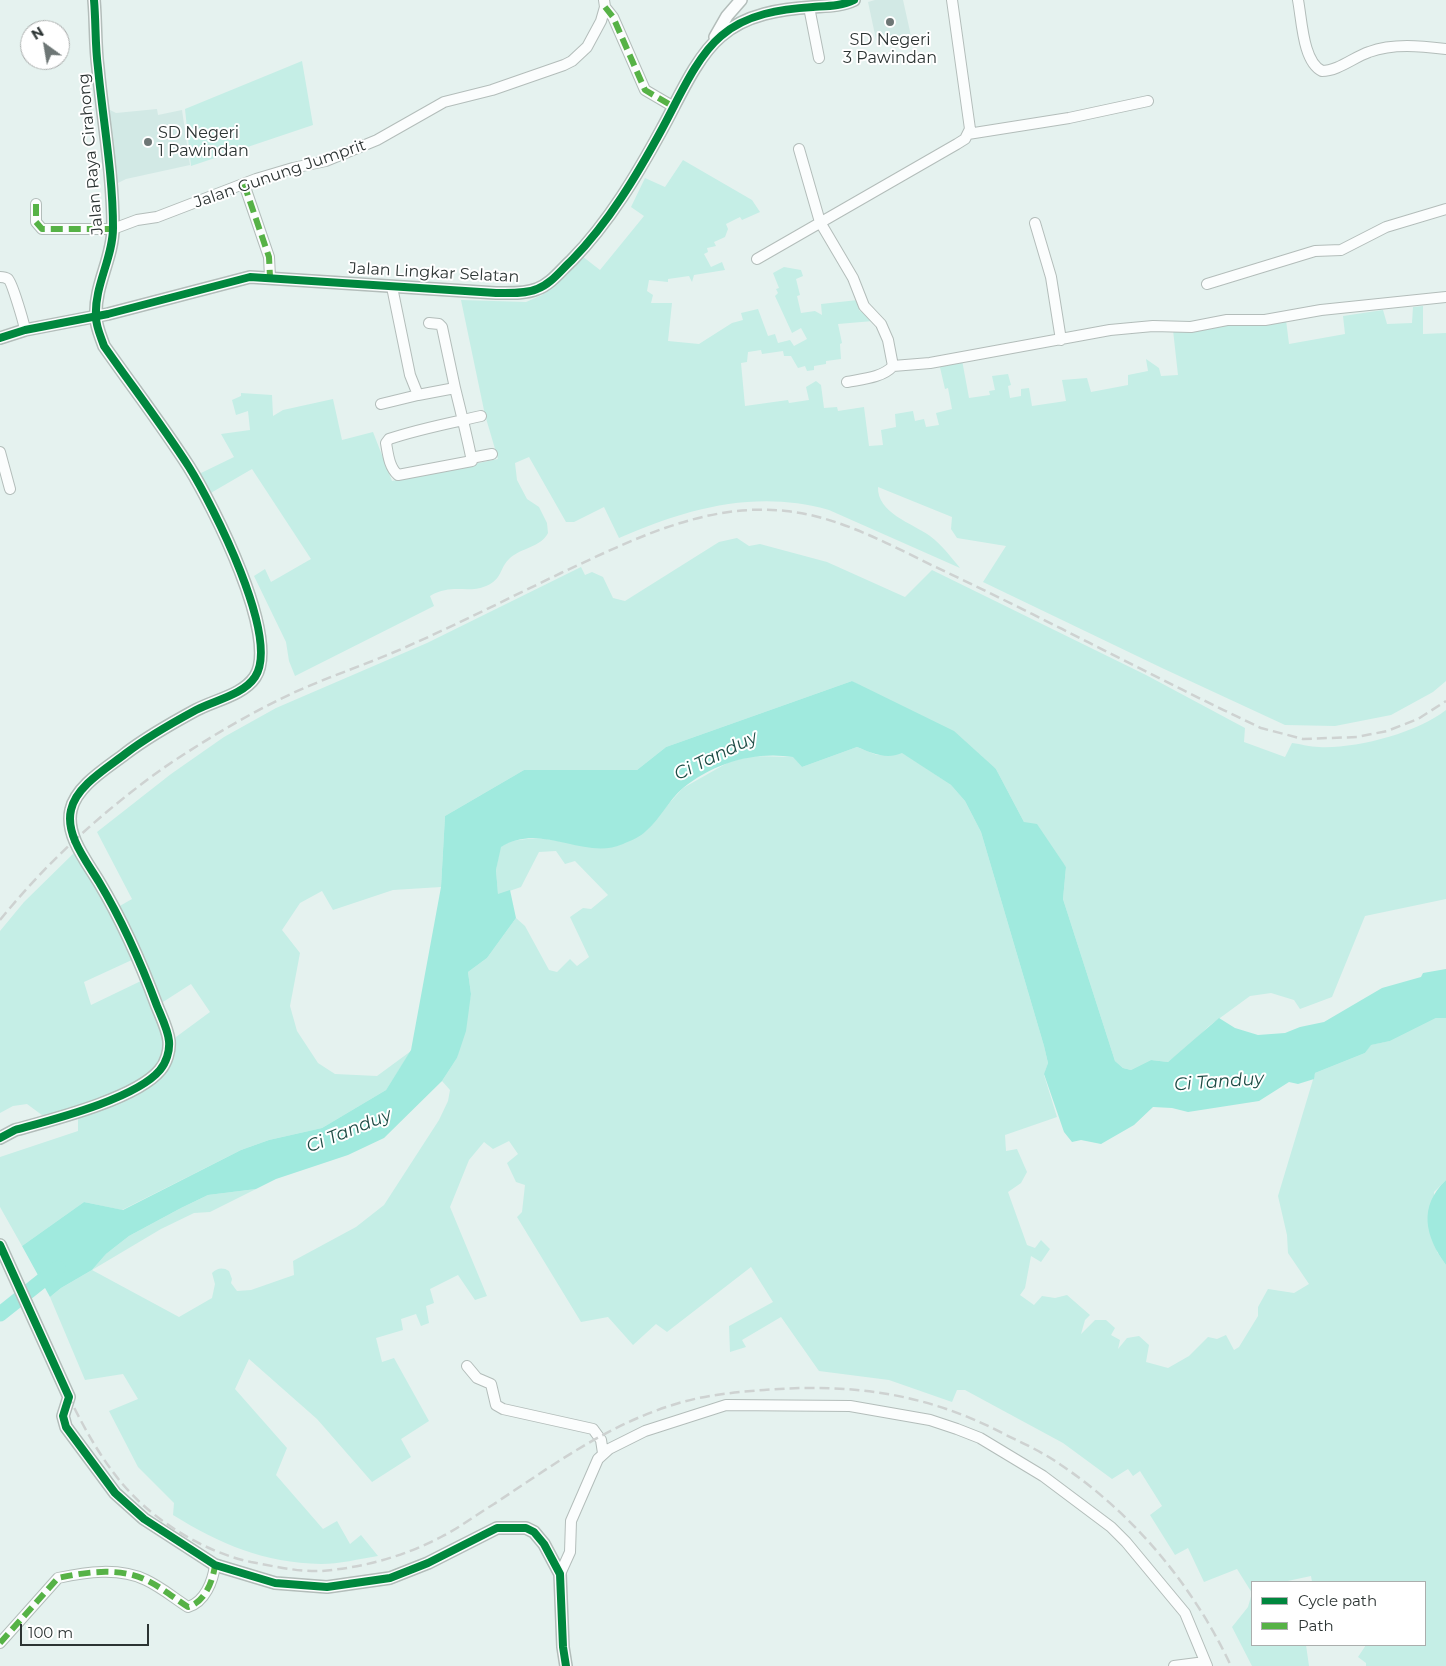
<!DOCTYPE html>
<html>
<head>
<meta charset="utf-8">
<style>
	body { margin:0 }
	#map { position:relative; width:1446px; height:1666px; overflow:hidden; background:#e5f2ef; font-family:Montserrat,sans-serif }
	canvas { display:block }
	.legend { position:absolute; left:1251px; top:1581px; width:175px; height:65px; box-sizing:border-box; background:#fff; border:1px solid #abaead; margin:0; padding:6px 9px; list-style:none; font-size:15px; color:#2c3433 }
	.legend li { display:flex; align-items:center; gap:10px; height:25px }
	.legend b { width:25px; border:1px solid #abaead }
	.north { position:absolute; left:20px; top:20px; width:50px; height:50px; box-sizing:border-box; background:#fff; border:1px solid #abaead; border-radius:50%; rotate:328deg; font-size:14px; font-weight:700; line-height:20px; text-align:center; color:#2c3433 }
	.north::after { content:''; display:block; margin:auto; width:18px; height:22px; background:#6d7675; clip-path:polygon(50% 0,100% 100%,50% 72%,0 100%) }
	.scale { position:absolute; left:20px; top:1624px; width:129px; height:22px; box-sizing:border-box; border:2px solid #2c3433; border-top:0; padding-left:6px; font-size:15px; line-height:18px; white-space:nowrap; color:#2c3433; -webkit-text-stroke:4px #fff; paint-order:stroke }
</style>
</head>
<body>
<div id="map">
<canvas width="1446" height="1666"></canvas>
<ul class="legend">
<li><b style="height:6px;background:#00873e"></b>Cycle path</li>
<li><b style="height:6px;background:#56b246"></b>Path</li>
</ul>
<div class="north">N</div>
<div class="scale">100 m</div>
</div>
<script>
const ctx = document.querySelector('canvas').getContext('2d');
ctx.lineJoin = 'round';
function fill(path, color) {
  ctx.fillStyle = color;
  ctx.fill(path, 'evenodd');
}
function trace(path, color, width, dash) {
  ctx.strokeStyle = color;
  ctx.lineWidth = width;
  ctx.lineCap = dash ? 'butt' : 'round';
  ctx.setLineDash(dash || []);
  ctx.stroke(path);
}
function write(font, color, halo, rows, align = 'center') {
  ctx.font = font + ' Montserrat,sans-serif';
  ctx.lineWidth = 4;
  ctx.setLineDash([]);
  ctx.textBaseline = 'middle';
  ctx.strokeStyle = halo;
  ctx.fillStyle = color;
  for (const [text, x, y, turn = 0] of rows) {
    ctx.save();
    ctx.translate(x, y);
    ctx.rotate((+turn || 0) * Math.PI / 180);
    ctx.textAlign = isNaN(turn) ? turn : align;
    if (halo) ctx.strokeText(text, 0, 0);
    ctx.fillText(text, 0, 0);
    ctx.restore();
  }
}
fill(new Path2D(`
	M875,0H903L911,36L877,44L868,2Z
	M106,108L116,113L157,109L158,115L182,110L190,165L126,179L114,185Z`), '#d2e9e5');
fill(new Path2D(`
	M302,61L313,125L191,166L185,109Z
	M683,160L752,200L760,212L742,220L740,217L726,224L728,229L725,237L714,242L716,246L707,248L708,252L704,254L711,267L722,262L725,270L694,275L692,282L689,276L668,279V282L649,280L647,291L653,295L651,303H672L668,341L699,344L732,323L743,320L741,313L758,309L768,336L775,334L778,343L790,340L794,346L807,339L801,328L792,333L775,296L778,293L776,289L779,288L773,273L784,267L801,270L803,276L796,279L800,295L797,296L801,313L815,311L822,315L821,304L858,300L859,310L873,321L838,324L842,343L840,344L841,359L826,361V364L814,366V370L807,371L805,366L798,368L791,356H784L783,351L762,354L761,350L748,352L747,362L741,363L745,406L788,400L789,403L809,400L806,387L816,381L821,385L824,408L837,407L838,411L864,407L869,446L883,445L881,430L896,427L895,414L913,411L915,421L924,419L926,427L939,425L936,413L952,409L948,388L945,389L939,363L962,360L969,398L990,395L989,391L995,390L992,376L1008,374L1011,385L1008,386L1010,398L1021,396V389L1029,388L1032,406L1066,401L1062,380L1087,378L1091,392L1128,385V375L1148,371L1146,359L1159,368L1161,376L1178,375L1173,330C1211,325 1248,326 1286,320L1289,344L1345,334L1343,316L1383,310L1387,324L1412,323L1413,307L1423,306V334L1446,333V681L1433,692L1391,715L1335,726L1285,725L1162,668L983,582L1006,546L957,538L951,529L952,517L878,487C877,513 912,523 930,536C942,545 951,557 960,568L829,510C755,489 686,509 619,538L604,507L574,522H566L529,457L515,463L517,480L527,499L539,507L547,523L548,533C541,547 521,548 510,558C499,568 503,579 486,586C467,594 453,583 430,596L434,606L295,676L289,661L286,642L254,576L265,569L271,582L311,559L252,469L209,494L199,474L234,457L221,434L250,430L248,411L236,415L232,400L241,396V393L272,395L273,416L283,410L333,399L342,440L373,432L392,481L498,459L485,415L461,300L526,302L542,295L582,256L600,270L644,216L631,207L645,178L665,187Z
	M737,538L749,546L760,544L827,562L905,597L932,570L1146,675L1245,728L1244,742L1285,757L1292,743C1301,744 1310,747 1319,747C1355,749 1417,733 1446,710V899L1365,916L1332,997L1300,1009L1294,1000L1271,993L1250,996L1209,1026L1190,1045L1168,1062L1151,1060L1131,1070L1123,1068L1115,1061L1063,899L1066,867L1024,822L996,769L852,681L666,747L637,770H524L445,816L441,887L393,890L333,910L322,891L300,903L282,930L300,953L290,1006L297,1031L318,1063L335,1074L377,1076L411,1051L386,1090L322,1128L269,1140L241,1150L122,1210L84,1202L22,1246L0,1207V1157L78,1131V1114L112,1104L171,1060L176,1037L210,1012L191,984L163,1002L134,937L118,907L132,899L97,832L171,774L224,737L276,708L427,643L581,567L585,575L592,572L603,577L613,598L625,601L719,542Z
	M857,747L877,755L902,752L951,785L965,801L981,832L1044,1046L1048,1063L1044,1075L1057,1117L1005,1135L1006,1151L1017,1149L1027,1172L1021,1183L1008,1192L1027,1245L1035,1248L1041,1240L1050,1249L1041,1262L1031,1256L1025,1288L1020,1295L1034,1305L1042,1296L1055,1298L1067,1295L1090,1315L1085,1320L1081,1334L1095,1320H1106L1115,1328L1111,1335L1120,1340L1118,1349L1127,1338L1139,1336L1149,1345L1146,1362L1168,1368L1189,1356L1208,1337L1217,1339L1226,1335L1234,1350L1239,1347L1258,1316V1307L1268,1289L1294,1293L1309,1284L1288,1253L1287,1235L1278,1196L1315,1073L1365,1053L1370,1045L1390,1041L1436,1018H1446V1180L1434,1192L1437,1252L1446,1265V1666H1366V1663L1358,1657L1366,1645H1425V1582H1312L1311,1576L1283,1582H1252V1645H1306L1309,1666H1252L1232,1627L1248,1607L1252,1593L1237,1569L1204,1582L1188,1548L1175,1555L1150,1515L1162,1506L1140,1471L1133,1476L1128,1469L1112,1479L1063,1443L965,1390H957L952,1402L889,1380L819,1371L781,1317L742,1340L746,1347L730,1352L729,1326L773,1302L751,1267L667,1332L656,1324L633,1345L608,1317L581,1322L517,1217L522,1212L525,1185L516,1182L507,1163L518,1154L509,1141L493,1149L484,1142L469,1160L450,1207L487,1296L475,1300L458,1275L430,1289L434,1303L426,1306L429,1323L421,1326L416,1314L401,1319L403,1330L376,1338L382,1362L394,1358L429,1421L401,1439L411,1457L372,1482L317,1419L249,1359L235,1389L287,1448L276,1475L323,1529L337,1521L350,1544L361,1535L378,1556C359,1559 339,1564 321,1564C264,1563 220,1544 173,1515L174,1503L138,1467L109,1411L138,1399L123,1374L85,1380L50,1297L61,1288L92,1270L106,1254L129,1236L181,1208L208,1195L256,1189L210,1212L194,1213L161,1229L92,1270L179,1317L212,1298L215,1284L212,1273C217,1268 223,1267 229,1271L232,1279L231,1283L237,1291L251,1290L294,1275L293,1261L356,1227L384,1205L439,1120L448,1101L450,1090L442,1081L457,1058L471,994L468,972L487,958L516,918L525,926L549,970L557,972L570,959L577,966L589,957L570,917L583,908L591,909L608,895L575,861L565,864L556,851L539,852L521,887L498,895L496,870L500,847L511,841L527,839H547L593,847L664,809L683,788L729,762L752,756L794,757L802,767Z
	M77,850L116,918L134,959L84,982L91,1005L143,980C148,992 167,1030 166,1041C165,1087 81,1106 46,1118L27,1104L13,1106L0,1113V931L24,902Z`), '#c5eee6');
fill(new Path2D(`
	M852,681L954,731L996,769L1024,822L1037,824L1066,867L1063,899L1115,1061L1123,1068L1131,1070L1151,1060L1168,1062L1219,1018L1235,1028L1258,1035L1285,1033L1300,1027L1324,1022L1382,988L1421,977L1423,973L1446,969V1018H1436L1390,1041L1371,1045L1365,1053L1315,1073L1314,1079L1298,1084L1289,1082L1259,1101L1188,1112L1172,1108L1153,1107L1134,1125L1101,1144L1081,1140L1072,1142L1064,1132L1044,1074L1048,1063L1044,1046L981,832L965,801L951,785L902,753C886,760 872,753 857,747L802,767L793,757C754,751 714,763 683,788C669,800 660,819 646,831C640,837 630,841 623,844C585,861 541,822 501,847L496,870L498,894L510,890L516,918L487,958L468,972L471,994L466,1031L457,1058L442,1081L384,1138L348,1155L276,1179L256,1189L208,1195L181,1208L129,1236L106,1254L92,1270L61,1288L50,1297L22,1246L84,1202L123,1210L241,1150L269,1140L322,1128L386,1090L411,1050L441,887L445,816L524,770H637L666,747Z
	M1446,1180V1265C1425,1236 1418,1207 1446,1180Z`), '#a0eade');
trace(new Path2D(`
	M0,1314L58,1268`), '#a0eade', 15);
const minor = new Path2D(`
	M1298,0C1302,21 1303,62 1322,71C1338,71 1354,57 1369,52C1393,43 1421,46 1446,49
	M605,7L613,17L645,90L674,107
	M809,7L819,58
	M968,134L1069,118L1148,101
	M799,149L820,222L853,278L864,306L881,324L888,340L893,366L930,363L1110,330L1153,326L1191,327L1227,320H1265L1321,310L1446,297
	M244,184L269,257L270,277
	M36,204V222L42,229H113L137,220L157,217L256,179L293,168L326,161L377,140L444,102L492,90L564,65L572,61L587,47L601,21L605,7L604,0
	M1035,223L1051,277L1061,340
	M757,259L957,144L965,139L970,129L952,0
	M0,277C3,277 5,277 8,279C12,282 24,323 25,330
	M1207,284L1315,251L1341,250L1386,227L1446,209
	M392,287L410,375L418,395L455,388C461,412 467,437 472,461L398,475C389,467 388,454 386,443L389,439C418,429 450,423 481,416
	M429,323L439,324L442,327L455,388
	M847,382C862,379 882,378 893,366
	M381,404L418,395
	M0,452L10,489
	M471,458L492,454
	M467,1366L477,1378L491,1384L496,1405L503,1409L593,1429L601,1440L603,1453
	M560,1574L570,1552L571,1521L598,1459L609,1449L645,1431L726,1405L850,1406L930,1420L957,1429L980,1438L1043,1476L1111,1527L1126,1542L1185,1613L1207,1666
	M0,1643L58,1578C86,1572 119,1567 146,1580C161,1587 174,1598 188,1607C205,1602 213,1581 215,1565
	M1174,1666L1205,1662`);
const tertiary = new Path2D(`
	M715,37L727,16L741,0
	M0,338L25,330L108,314L250,277L496,293C509,293 525,294 537,289C551,284 561,270 572,260C609,222 637,175 662,129C678,100 696,57 721,36C746,14 781,9 813,7C827,6 842,6 854,0
	M0,1138L15,1130C51,1120 136,1099 160,1070C166,1063 170,1051 169,1041C168,1030 161,1016 157,1006C141,963 123,922 99,882C87,862 65,835 71,810C76,786 107,768 125,754C147,737 172,723 196,710C215,700 243,695 255,677C281,638 212,504 189,467C162,425 132,386 104,346C101,337 96,327 96,317C94,286 113,258 113,228C113,174 103,121 98,68C95,46 96,23 94,0
	M0,1245L69,1397L63,1416L66,1427L115,1493L144,1519L215,1565L275,1583L327,1587L390,1578L428,1563L497,1528H526L534,1532L544,1544L560,1574L563,1647L566,1666`);
trace(minor, '#b3bdba', 12);
trace(tertiary, '#b3bdba', 14);
trace(minor, '#fbfdfd', 10);
trace(tertiary, '#fbfdfd', 11);
trace(new Path2D(`
	M0,920C46,863 102,812 162,769C203,741 248,714 293,693C330,676 368,664 406,647C458,624 509,598 561,573C632,540 706,502 786,511C843,517 895,548 946,572C1052,622 1155,678 1261,728L1303,739L1357,737L1387,731L1418,719L1446,701
	M0,1244C17,1282 34,1321 51,1359C71,1402 90,1444 120,1481C151,1519 203,1552 251,1562C273,1566 298,1572 321,1571C362,1568 405,1556 441,1537C459,1528 476,1515 494,1504C553,1465 610,1423 679,1403C706,1395 736,1392 764,1390C852,1383 927,1393 1006,1435C1025,1444 1044,1453 1061,1465C1134,1514 1194,1587 1231,1666`), '#ced2d1', 2.5, [10, 5]);
trace(new Path2D(`
	M605,7L613,17L645,90L674,107
	M244,184L269,257L270,277
	M36,204V222L42,229H113
	M0,1643L58,1578C86,1572 119,1567 146,1580C161,1587 174,1598 188,1607C205,1602 213,1581 215,1565`), '#56b246', 6, [12, 6]);
trace(new Path2D(`
	M0,338L25,330L108,314L250,277L496,293C509,293 525,294 537,289C551,284 561,270 572,260C609,222 637,175 662,129C678,100 696,57 721,36C746,14 781,9 813,7C827,6 842,6 854,0
	M0,1138L15,1130C51,1120 136,1099 160,1070C166,1063 170,1051 169,1041C168,1030 161,1016 157,1006C141,963 123,922 99,882C87,862 65,835 71,810C76,786 107,768 125,754C147,737 172,723 196,710C215,700 243,695 255,677C281,638 212,504 189,467C162,425 132,386 104,346C101,337 96,327 96,317C94,286 113,258 113,228C113,174 103,121 98,68C95,46 96,23 94,0
	M0,1245L69,1397L63,1416L66,1427L115,1493L144,1519L215,1565L275,1583L327,1587L390,1578L428,1563L497,1528H526L534,1532L544,1544L560,1574L563,1647L566,1666`), '#00873e', 8);
for (const [x, y, r, color] of [
	[890,22,5,"#6d7675"],
	[148,142,5,"#6d7675"]
]) {
  const dot = new Path2D();
  dot.arc(x, y, r, 0, 2 * Math.PI);
  ctx.fillStyle = color;
  ctx.fill(dot);
  trace(dot, '#fff', 2);
}
write('16px', '#2c3433', '#fff', [
	["SD Negeri",890,40],
	["3 Pawindan",890,58],
	["SD Negeri",158,133,"left"],
	["1 Pawindan",158,151,"left"]
]);
write('16px', '#2c3433', '#fff', [
	["Jalan Raya Cirahong",91,154,-95],
	["Jalan Gunung Jumprit",280,174,-19],
	["Jalan Lingkar Selatan",434,273,3]
]);
write('italic 18px', '#1e4c45', '#fff', [
	["Ci Tanduy",716,756,-26],
	["Ci Tanduy",1219,1082,-4],
	["Ci Tanduy",349,1131,-22]
]);
</script>
</body>
</html>
